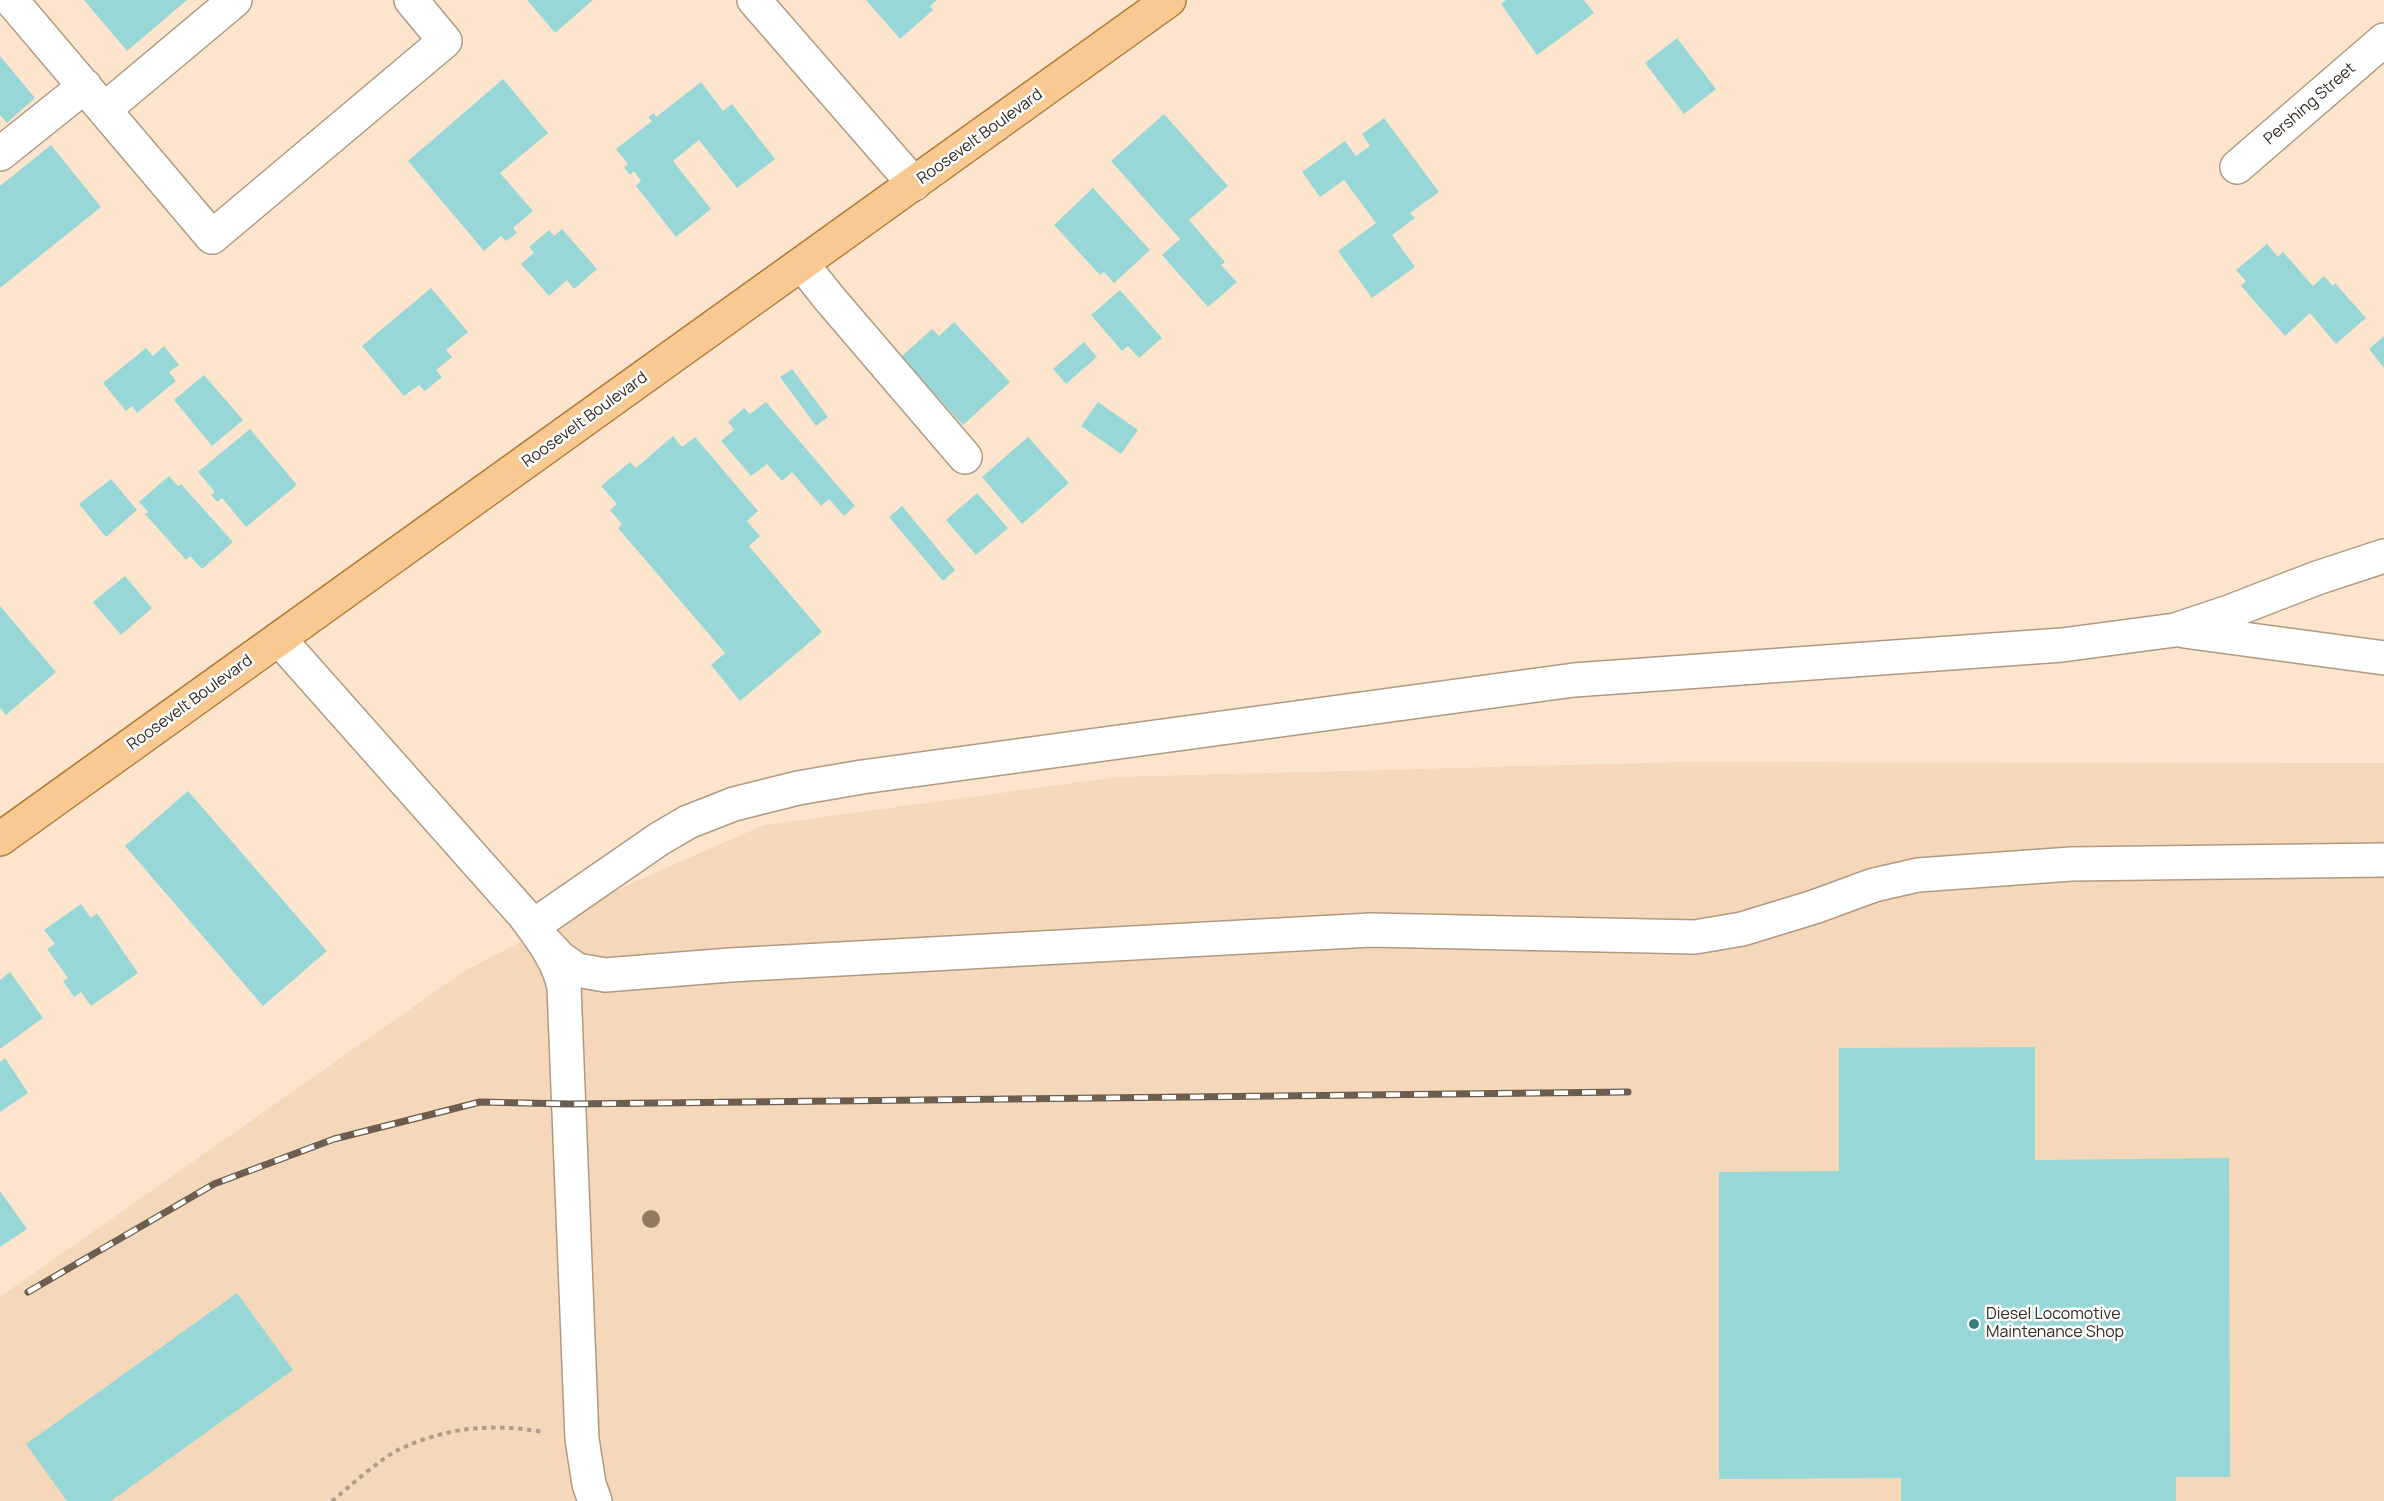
<!DOCTYPE html>
<html>
<head>
<meta charset="utf-8">
<style>
	body { margin:0 }
	canvas { display:block; background:#fde4cc }
</style>
</head>
<body>
<canvas width="2384" height="1501"></canvas>
<script>
const ctx = document.querySelector('canvas').getContext('2d');
ctx.lineJoin = 'round';
function fill(path, color) {
  ctx.fillStyle = color;
  ctx.fill(path, 'evenodd');
}
function trace(path, color, width, dash) {
  ctx.strokeStyle = color;
  ctx.lineWidth = width;
  ctx.lineCap = dash ? 'butt' : 'round';
  ctx.setLineDash(dash || []);
  ctx.stroke(path);
}
function write(font, color, halo, rows, align = 'center') {
  ctx.font = font + ' Manrope,sans-serif';
  ctx.lineWidth = 5;
  ctx.setLineDash([]);
  ctx.textBaseline = 'middle';
  ctx.strokeStyle = halo;
  ctx.fillStyle = color;
  for (const [text, x, y, turn = 0] of rows) {
    ctx.save();
    ctx.translate(x, y);
    ctx.rotate((+turn || 0) * Math.PI / 180);
    ctx.textAlign = isNaN(turn) ? turn : align;
    if (halo) ctx.strokeText(text, 0, 0);
    ctx.fillText(text, 0, 0);
    ctx.restore();
  }
}
fill(new Path2D(`
	M1683,762L2384,763V1501H0V1297L463,972L632,883L764,825L1118,777Z`), '#f5d8b9');
fill(new Path2D(`
	M84,0H187L127,51Z
	M527,0H593L555,33Z
	M866,0H937L930,6L933,10L900,39Z
	M1506,0H1584L1594,13L1537,55L1501,4Z
	M1677,38L1716,89L1684,114L1645,63Z
	M0,56L35,98L7,123L0,115Z
	M503,79L548,133L500,173L533,211L513,228L517,233L506,241L501,236L484,251L408,161Z
	M701,82L723,111L732,104L775,159L737,188L699,140L673,161L711,209L676,237L636,186L641,181L634,171L630,175L624,167L628,164L616,149L652,121L648,117L654,113L656,117Z
	M1164,114L1228,186L1189,220L1225,262L1221,265L1237,282L1208,307L1162,255L1180,239L1111,161Z
	M1384,118L1439,192L1410,213L1415,218L1392,235L1415,267L1372,298L1338,251L1376,223L1344,180L1320,197L1302,172L1345,141L1356,156L1370,146L1362,134Z
	M51,145L101,207L0,288V186Z
	M1093,188L1150,250L1114,283L1104,272L1100,275L1054,225Z
	M562,229L597,269L574,289L567,280L549,296L521,264L534,253L529,247L549,230L554,236Z
	M2267,244L2278,257L2283,252L2313,286L2324,276L2333,286L2335,283L2366,318L2336,344L2310,313L2285,336L2241,286L2246,281L2236,270Z
	M431,288L468,332L446,350L452,357L436,370L442,377L425,391L419,385L404,396L362,346Z
	M1120,290L1162,338L1139,358L1128,346L1122,351L1091,315Z
	M954,322L1010,382L963,425L901,357L932,329L939,336Z
	M2384,336V368L2369,349Z
	M1084,342L1097,357L1066,384L1053,369Z
	M164,346L179,365L169,372L176,381L137,413L132,406L126,411L103,383L146,348L153,356Z
	M792,369L828,417L816,426L780,377Z
	M204,375L243,420L212,446L174,400Z
	M766,402L855,506L844,516L829,499L821,506L792,472L782,481L767,464L751,476L721,441L734,430L728,422L744,408L750,414Z
	M1098,402L1138,430L1121,454L1081,426Z
	M250,429L297,485L246,527L222,498L217,502L211,495L215,492L198,472Z
	M673,436L682,447L695,437L758,511L747,521L760,536L749,546L822,632L740,701L711,665L725,653L618,528L622,524L610,510L617,504L601,486L630,462L636,468Z
	M1028,437L1069,483L1022,524L982,477Z
	M169,476L178,486L181,484L233,542L202,569L190,556L186,560L145,514L148,512L139,502Z
	M111,479L137,510L106,537L79,504Z
	M977,493L1008,528L976,555L946,520Z
	M902,506L955,570L943,581L889,517Z
	M125,576L152,608L121,635L93,602Z
	M0,606L56,672L6,715L0,708Z
	M188,791L327,951L263,1006L125,846Z
	M81,904L91,918L97,913L138,973L91,1006L81,992L74,997L63,981L68,978L47,949L55,944L44,930Z
	M10,972L43,1018L0,1049V980Z
	M2035,1047V1160L2229,1158L2230,1477H2176V1501H1901V1478L1719,1479V1172L1839,1171V1048Z
	M5,1058L28,1093L0,1112V1062Z
	M0,1191L27,1229L0,1247Z
	M237,1293L293,1370L111,1501H67L26,1444Z`), '#98d7d7');
const minor = new Path2D(`
	M11,0L212,237L445,41L411,0
	M754,0L914,184
	M105,109L235,0
	M0,154L85,86
	M2237,167L2384,40
	M802,264L829,298L965,457
	M2184,631L2384,658
	M279,639L524,915C541,938 558,959 564,987L582,1439L589,1484L595,1501
	M533,926L659,839L688,822L734,804L798,788L862,777L1574,680L2062,645L2175,630L2229,612L2317,578L2384,556
	M545,942L560,958L577,970L605,975L730,965L1371,930L1695,937L1742,929L1814,907L1874,885L1918,875L2071,864L2384,860`);
const major = new Path2D(`
	M0,839L1169,0`);
trace(minor, '#b09982', 36);
trace(major, '#b07a38', 36);
trace(new Path2D(`
	M332,1501C349,1487 380,1459 398,1450C446,1427 492,1423 543,1432`), '#af9d8a', 4, [4.5, 4.5]);
trace(minor, '#fff', 33);
trace(major, '#f8c990', 33);
const rail = new Path2D(`
	M28,1292L214,1184L334,1139L480,1102L570,1104L1628,1092`);
trace(rail, '#6b5d4f', 7);
trace(rail, '#fff', 4.5, [14]);
ctx.fillStyle = '#927a5e';
for (const [x, y] of [
	[651,1219]
]) {
  ctx.beginPath();
  ctx.arc(x, y, 9, 0, 2 * Math.PI);
  ctx.fill();
}
for (const [x, y, r, color] of [
	[1974,1324,6,"#367f7f"]
]) {
  const dot = new Path2D();
  dot.arc(x, y, r, 0, 2 * Math.PI);
  ctx.fillStyle = color;
  ctx.fill(dot);
  trace(dot, '#fff', 2);
}
write('16px', '#32291f', '#fff', [
	["Pershing Street",2310,104,-41],
	["Roosevelt Boulevard",980,137,-36],
	["Roosevelt Boulevard",585,420,-36],
	["Roosevelt Boulevard",190,703,-36]
]);
write('16px', '#32291f', '#fff', [
	["Diesel Locomotive",1986,1315],
	["Maintenance Shop",1986,1333]
], 'left');
</script>
</body>
</html>
